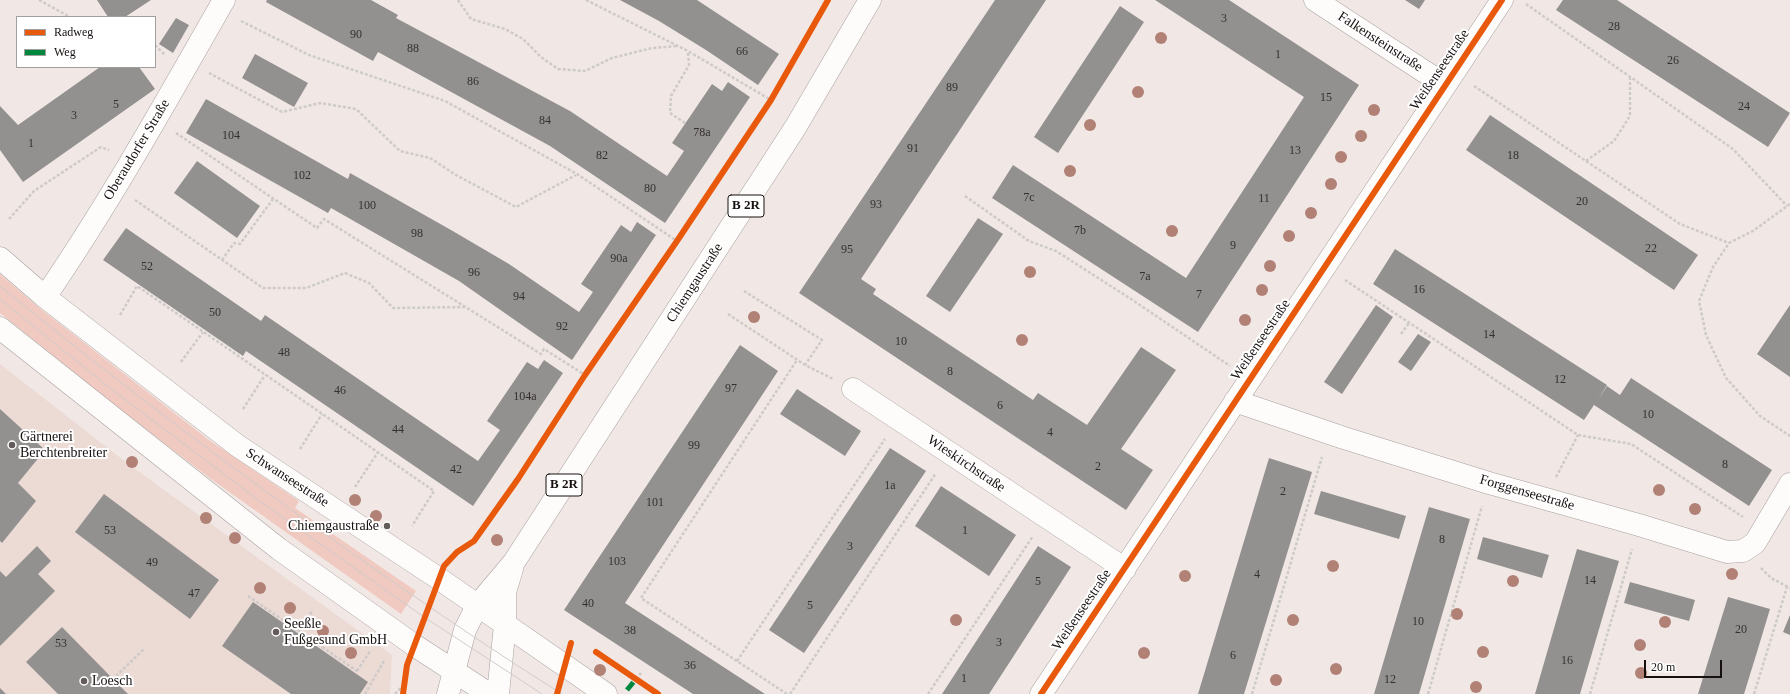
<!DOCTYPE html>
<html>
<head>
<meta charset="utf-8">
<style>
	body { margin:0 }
	#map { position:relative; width:1790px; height:694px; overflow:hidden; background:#f1e8e5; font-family:"Times New Roman",serif }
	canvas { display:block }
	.legend { position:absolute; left:16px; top:16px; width:140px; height:52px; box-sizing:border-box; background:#fff; border:1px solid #a29f9f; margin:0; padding:5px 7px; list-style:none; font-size:12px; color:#16100f }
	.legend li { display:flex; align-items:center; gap:8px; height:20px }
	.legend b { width:20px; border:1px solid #a29f9f }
	.scale { position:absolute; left:1644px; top:660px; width:78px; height:18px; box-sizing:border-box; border:2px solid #16100f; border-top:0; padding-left:5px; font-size:12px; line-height:14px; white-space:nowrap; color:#16100f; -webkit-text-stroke:3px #fff; paint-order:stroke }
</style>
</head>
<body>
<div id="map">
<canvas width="1790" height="694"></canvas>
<ul class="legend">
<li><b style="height:5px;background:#e8590c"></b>Radweg</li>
<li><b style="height:5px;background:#00873e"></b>Weg</li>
</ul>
<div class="scale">20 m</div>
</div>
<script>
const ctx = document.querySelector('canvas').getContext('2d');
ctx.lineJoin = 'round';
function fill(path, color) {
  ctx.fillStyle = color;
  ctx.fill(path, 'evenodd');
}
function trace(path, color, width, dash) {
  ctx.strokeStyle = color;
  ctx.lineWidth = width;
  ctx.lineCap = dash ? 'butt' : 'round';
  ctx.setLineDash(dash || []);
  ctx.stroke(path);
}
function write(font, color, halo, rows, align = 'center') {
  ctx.font = font + ' "Times New Roman",serif';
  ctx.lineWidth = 4;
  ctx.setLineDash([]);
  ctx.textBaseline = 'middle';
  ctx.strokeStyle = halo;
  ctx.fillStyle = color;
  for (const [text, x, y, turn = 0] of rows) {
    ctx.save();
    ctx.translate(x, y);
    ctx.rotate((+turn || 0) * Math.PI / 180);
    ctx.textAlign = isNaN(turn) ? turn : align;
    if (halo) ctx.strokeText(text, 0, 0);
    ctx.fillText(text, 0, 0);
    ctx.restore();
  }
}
fill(new Path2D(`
	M0,364L127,463L392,655L390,694H0Z`), '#ecdad5');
fill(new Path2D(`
	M0,274L37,306L209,440L299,501L295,508L416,591L401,614L211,479L130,417L0,313Z`), '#f0cac1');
fill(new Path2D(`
	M97,0H151L125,17H108Z
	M267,0H371L398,15L396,18L570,111L667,176L684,151L672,143L712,84L722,91L728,82L750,97L665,223L550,146L378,52L373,61L266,2Z
	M620,0H697L779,54L758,85L706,50L659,21Z
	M995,0H1046L861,279L876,289L873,294L1033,400L1038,393L1087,425L1141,347L1176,370L1121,449L1153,470L1126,510L799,293Z
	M1155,0H1229L1359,85L1198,332L992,198L1013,165L1186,278L1304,97Z
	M1405,0H1425L1419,9Z
	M1563,0H1617L1790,113L1768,147L1556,10Z
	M1120,6L1144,22L1058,153L1034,137Z
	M176,18L189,25L173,53L159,44Z
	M255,54L308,83L294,107L242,78Z
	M100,67H139L155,89L23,182L0,150V106L18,125Z
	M206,99L348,179L350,173L451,230L509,264L579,312L593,292L581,284L621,225L631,232L637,222L656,235L572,360L459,281L431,265L331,208L328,213L186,133Z
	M1490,115L1698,255L1674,290L1466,150Z
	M197,161L260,206L237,238L174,193Z
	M978,218L1003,234L950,312L926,296Z
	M126,228L261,321L265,315L478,461L500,430L487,421L527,362L538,369L544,360L563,373L473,506L246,351L243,356L103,260Z
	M1395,249L1607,385L1598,400L1607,386L1620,395L1631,378L1772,470L1749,506L1594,405L1584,420L1373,284Z
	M1376,305L1393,317L1342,394L1324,382Z
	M1790,305V377L1757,354Z
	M1418,334L1431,342L1411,371L1398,362Z
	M740,345L778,371L625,603L765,694H693L564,610Z
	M797,389L861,431L845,456L780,414Z
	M0,409L45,450L18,483L36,501L2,543L0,541Z
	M890,448L926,471L804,653L769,630Z
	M1269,458L1312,472L1244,694H1198Z
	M941,486L1016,535L989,576L915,526Z
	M1321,491L1406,516L1399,539L1314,514Z
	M104,494L219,580L190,619L75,532Z
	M1429,507L1470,519L1419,694H1374Z
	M1483,537L1549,555L1542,578L1477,559Z
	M37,546L51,561L38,574L55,591L0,646V571L6,577Z
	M1038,546L1071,567L1013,657L989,694H942Z
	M1577,549L1619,561L1580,694H1535Z
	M1630,582L1695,600L1689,621L1624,603Z
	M1728,597L1770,609L1757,652L1744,694H1698Z
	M253,602L368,682L360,694H291L222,646Z
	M1790,615V635L1783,632Z
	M62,627L113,679L128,694H58L26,662Z
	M0,688L6,694H0Z`), '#929190');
const minor = new Path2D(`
	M1315,0L1445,85
	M45,297C110,202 167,100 224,0
	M853,389L1125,569
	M1235,401L1344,438L1489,483L1639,525L1727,552L1743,551L1755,543L1790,484
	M1041,694L1502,0`);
const major = new Path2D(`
	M0,258L45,297L238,446L438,578L606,694
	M0,328L279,549L414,645L489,694
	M448,694L465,630L477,606L514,562L795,128L870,0
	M498,694L505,625V592L512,569`);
trace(minor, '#a8a09f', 23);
trace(major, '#a8a09f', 23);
trace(new Path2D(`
	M39,0L70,17
	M458,0L471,19L505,29L523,39L541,57L558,69L585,71L612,58L652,48L678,46
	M586,0L688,51L771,100
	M1526,4L1733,149L1787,206
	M241,21L309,55L445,101L577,174L677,241
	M155,45L165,55
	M209,73L282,112L320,103L356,109L400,151L430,158L456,175L516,207L576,175
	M1474,86L1680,224L1729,243
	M685,123L670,113L671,96L689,65L688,52
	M176,133L317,228L324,219L541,354L544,349L585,375
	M1586,161L1614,141L1630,116V78
	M965,196L1029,241L1056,251L1131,299L1230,366
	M135,200L263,288H306L345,273L369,283L393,308L467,307
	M1790,204L1753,231L1729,243L1713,267L1699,301L1706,335L1726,378L1760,416L1790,436
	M9,219L34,191L101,147L109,150
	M222,260L234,243L240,244L273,199
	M1345,280L1578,435L1631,444L1743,517
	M744,291L822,340L805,365
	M728,314L805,365L833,379
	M120,315L137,286L434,491L412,526
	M1401,334L1409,323
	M181,362L203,332
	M243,409L265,375
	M300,449L322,414
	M1556,477L1578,435
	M355,487L378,452
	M1761,568L1771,578L1790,588
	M248,596L357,671L355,673
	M299,631L313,610
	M737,661L885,439
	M357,671L370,651
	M116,676L144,649
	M636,679L641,673
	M365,694L384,661
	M395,694L405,683
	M787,694L641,598L797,360
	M790,694L936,473
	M928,694L1033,536
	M1252,694L1322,457
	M1428,694L1482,506
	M1590,694L1632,549
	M1754,694L1787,587`), '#cdcac9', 2.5, [3, 2]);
trace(minor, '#fdfcfb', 22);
trace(major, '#fdfcfb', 22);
trace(new Path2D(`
	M0,286C123,387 251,483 382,574C441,615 501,656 562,694
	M0,299L111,389L265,505L424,617L542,694`), '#cfcccc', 1);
trace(new Path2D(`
	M627,690L636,679`), '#00873e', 5, [10, 5]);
trace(new Path2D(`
	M596,652L658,694
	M403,694L407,665L444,566L457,552L474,541L518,479L585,375L677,241L771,100L828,0
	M557,694L571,643
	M1041,694L1502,0`), '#e8590c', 6);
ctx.fillStyle = '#b18176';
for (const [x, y] of [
	[1161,38],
	[1138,92],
	[1374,110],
	[1090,125],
	[1361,136],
	[1341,157],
	[1070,171],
	[1331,184],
	[1311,213],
	[1172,231],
	[1289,236],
	[1270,266],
	[1030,272],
	[1262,290],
	[754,317],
	[1245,320],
	[1022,340],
	[132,462],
	[1659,490],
	[355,500],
	[1695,509],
	[376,516],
	[206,518],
	[235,538],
	[497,540],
	[1333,566],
	[1732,574],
	[1185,576],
	[1513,581],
	[260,588],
	[290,608],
	[1457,614],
	[956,620],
	[1293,620],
	[1665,622],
	[323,631],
	[1640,645],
	[1483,652],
	[351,653],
	[1144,653],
	[1336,669],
	[600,670],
	[1641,673],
	[1276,680],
	[1476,687]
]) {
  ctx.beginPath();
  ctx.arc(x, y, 6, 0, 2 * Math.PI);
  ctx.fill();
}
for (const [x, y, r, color] of [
	[12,445,4,"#635c5a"],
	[387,526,4,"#635c5a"],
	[276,632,4,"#635c5a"],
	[84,681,4,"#635c5a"]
]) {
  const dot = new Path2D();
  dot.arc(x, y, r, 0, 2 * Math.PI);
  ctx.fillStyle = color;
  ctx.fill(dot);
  trace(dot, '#fff', 1.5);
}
write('12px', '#35302f', null, [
	["3",1224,19],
	["28",1614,27],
	["90",356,35],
	["88",413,49],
	["66",742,52],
	["1",1278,55],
	["26",1673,61],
	["86",473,82],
	["89",952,88],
	["15",1326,98],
	["5",116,105],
	["24",1744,107],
	["3",74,116],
	["84",545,121],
	["78a",702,133],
	["104",231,136],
	["1",31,144],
	["91",913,149],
	["13",1295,151],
	["82",602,156],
	["18",1513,156],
	["102",302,176],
	["80",650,189],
	["7c",1029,198],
	["11",1264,199],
	["20",1582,202],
	["93",876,205],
	["100",367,206],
	["7b",1080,231],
	["98",417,234],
	["9",1233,246],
	["22",1651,249],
	["95",847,250],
	["90a",619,259],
	["52",147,267],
	["96",474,273],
	["7a",1145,277],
	["16",1419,290],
	["7",1199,295],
	["94",519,297],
	["50",215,313],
	["92",562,327],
	["14",1489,335],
	["10",901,342],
	["48",284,353],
	["8",950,372],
	["12",1560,380],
	["97",731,389],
	["46",340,391],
	["104a",525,397],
	["6",1000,406],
	["10",1648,415],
	["44",398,430],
	["4",1050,433],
	["99",694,446],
	["8",1725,465],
	["2",1098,467],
	["42",456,470],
	["1a",890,486],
	["2",1283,492],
	["101",655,503],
	["53",110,531],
	["1",965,531],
	["8",1442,540],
	["3",850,547],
	["103",617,562],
	["49",152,563],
	["4",1257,575],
	["14",1590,581],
	["5",1038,582],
	["47",194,594],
	["40",588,604],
	["5",810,606],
	["10",1418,622],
	["20",1741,630],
	["38",630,631],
	["3",999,643],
	["53",61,644],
	["6",1233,656],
	["16",1567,661],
	["36",690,666],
	["1",964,679],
	["12",1390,680]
]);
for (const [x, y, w] of [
	[746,206,36],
	[564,485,36]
]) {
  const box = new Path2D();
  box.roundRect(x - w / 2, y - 11, w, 22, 3);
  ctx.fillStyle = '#fff';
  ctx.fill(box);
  trace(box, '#16100f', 1);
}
write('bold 13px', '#16100f', null, [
	["B 2R",746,206],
	["B 2R",564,485]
]);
write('14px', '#16100f', '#fff', [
	["Falkensteinstraße",1380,42,33],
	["Weißenseestraße",1440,70,-56],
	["Oberaudorfer Straße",137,150,-59],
	["Chiemgaustraße",695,283,-57],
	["Weißenseestraße",1261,340,-56],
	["Wieskirchstraße",966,464,34],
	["Schwanseestraße",287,478,33],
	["Forggenseestraße",1527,493,16],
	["Weißenseestraße",1082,610,-56]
]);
write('14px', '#16100f', '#fff', [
	["Gärtnerei",20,437],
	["Berchtenbreiter",20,453],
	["Chiemgaustraße",379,526,"right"],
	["Seeßle",284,624],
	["Fußgesund GmbH",284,640],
	["Loesch",92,681]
], 'left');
</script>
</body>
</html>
